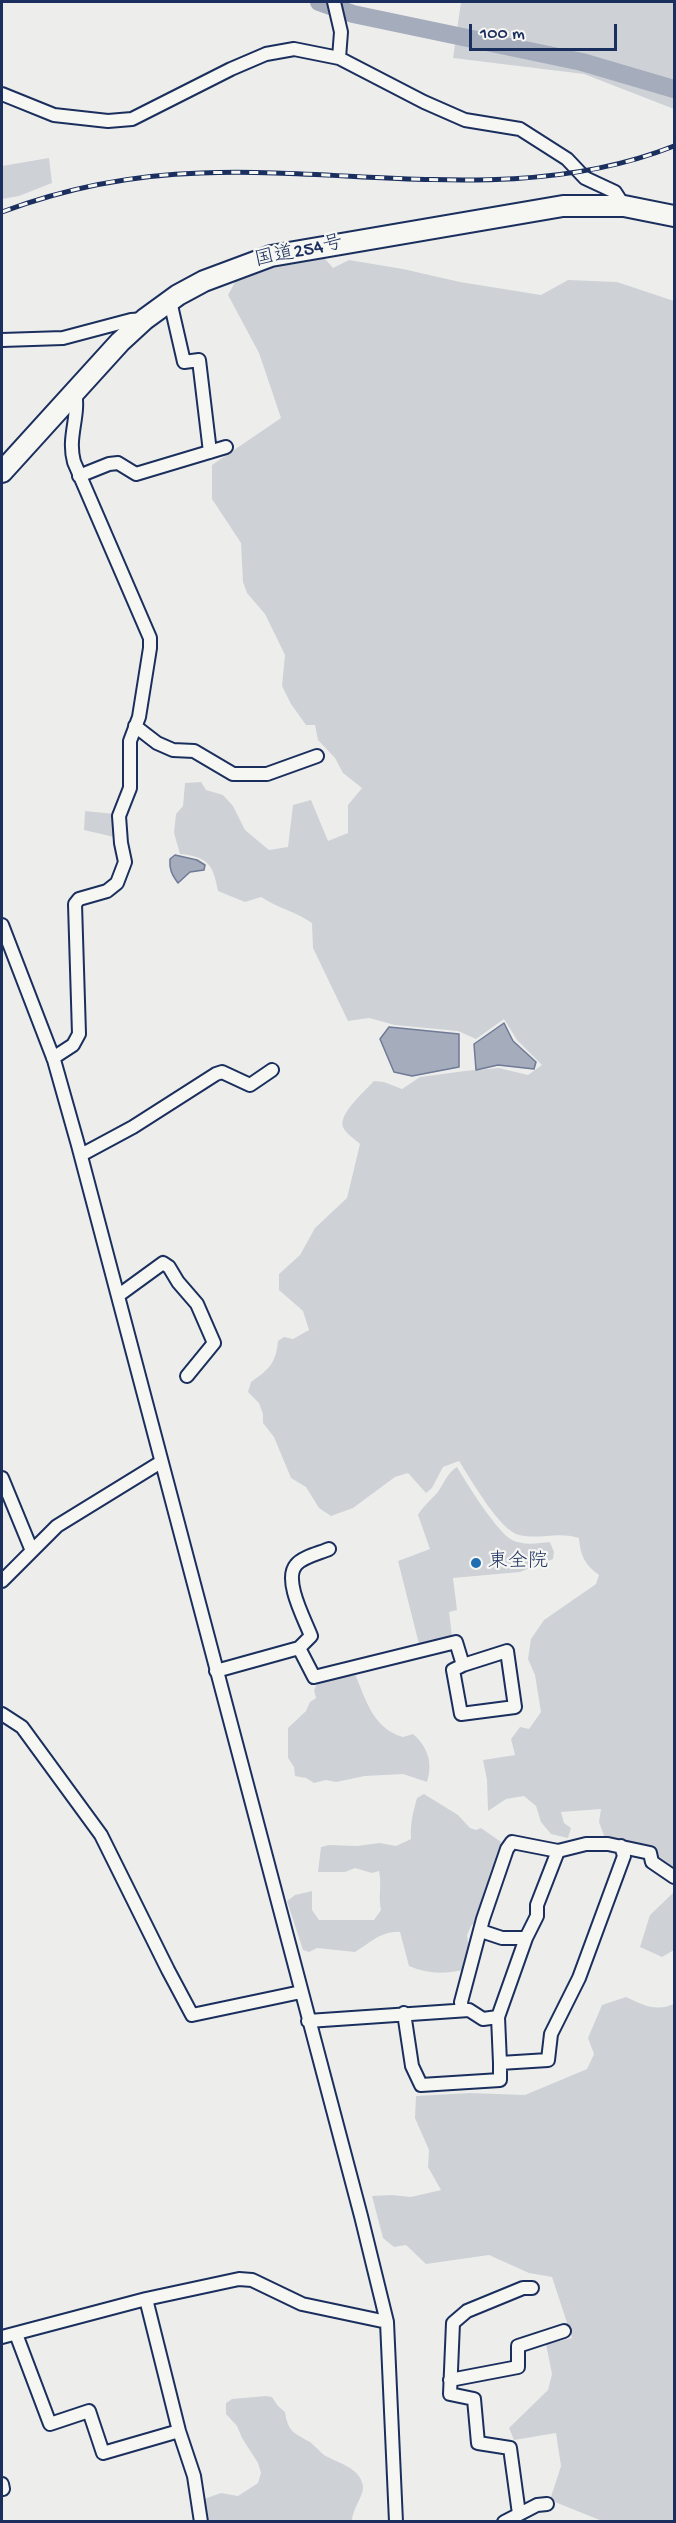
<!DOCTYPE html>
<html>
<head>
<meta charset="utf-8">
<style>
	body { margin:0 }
	#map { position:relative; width:676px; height:2523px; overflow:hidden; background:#edeeec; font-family:"Gochi Hand",sans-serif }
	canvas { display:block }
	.frame { position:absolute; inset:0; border:3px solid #1b2f5e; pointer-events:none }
	.scale { position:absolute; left:469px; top:24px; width:148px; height:27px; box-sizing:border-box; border:3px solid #1b2f5e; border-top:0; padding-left:8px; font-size:18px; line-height:21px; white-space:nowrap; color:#1b2f5e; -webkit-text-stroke:4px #f6f6f2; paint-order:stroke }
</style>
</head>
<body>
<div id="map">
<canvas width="676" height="2523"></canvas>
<div class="frame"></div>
<div class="scale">100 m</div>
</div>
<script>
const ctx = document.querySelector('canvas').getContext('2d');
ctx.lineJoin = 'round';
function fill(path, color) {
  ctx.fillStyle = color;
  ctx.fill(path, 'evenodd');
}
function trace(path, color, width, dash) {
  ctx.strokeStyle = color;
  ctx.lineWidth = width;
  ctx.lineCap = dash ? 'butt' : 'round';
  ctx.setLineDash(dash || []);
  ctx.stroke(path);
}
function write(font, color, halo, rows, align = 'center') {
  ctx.font = font + ' "Gochi Hand","Klee One",sans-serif';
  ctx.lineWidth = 4.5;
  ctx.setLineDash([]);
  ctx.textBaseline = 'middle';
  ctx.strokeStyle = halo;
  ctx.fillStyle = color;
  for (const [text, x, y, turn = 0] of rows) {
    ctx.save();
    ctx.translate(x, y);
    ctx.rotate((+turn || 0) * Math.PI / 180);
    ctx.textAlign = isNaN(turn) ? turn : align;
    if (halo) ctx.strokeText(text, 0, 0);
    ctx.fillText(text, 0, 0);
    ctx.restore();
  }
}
fill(new Path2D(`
	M461,2H674V109L584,74L453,58Z
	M49,158L52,183L19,196L2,199V166Z
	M319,252L333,268L349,260L403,269L460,282L541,295L568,280L617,282L674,301V1886L618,1839L606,1841L599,1822L601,1809L561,1812L564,1823L571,1828L568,1838L551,1834L541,1822L536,1806L524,1796L506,1799L488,1811L487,1780L483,1760L515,1755L511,1739L520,1727L529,1729L541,1712L535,1675L528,1659L531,1639L544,1620L596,1584L599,1575C585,1565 580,1555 579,1538C557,1531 540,1540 519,1535C500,1531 470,1478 459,1461L443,1467L432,1488L426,1493L408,1473L395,1477L353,1508L331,1516L319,1508L306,1487L291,1478L274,1437L263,1423V1414L259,1403L248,1392L251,1382C268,1370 276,1364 278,1341L284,1337L293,1339L309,1330L303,1311L279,1290V1274L300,1255L315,1228L347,1198L360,1144C355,1139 346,1134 343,1127C338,1114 366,1090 374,1081L384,1082L402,1089L420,1077L465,1071L499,1068L528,1075L542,1065L517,1040L504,1019L476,1039L458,1031L395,1025L369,1018L348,1021L313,948L312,923C296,912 278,908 261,897L245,902L218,891C213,864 208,857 180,854L174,833L176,814L183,806L185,783L201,782L206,790L223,795L233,806L245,830L269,850L288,847L293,805L311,800L328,841L348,833V805L362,788L343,773L335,758L318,740L315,725H306L291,704L282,686L285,655L265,614L247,593L243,582L241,543L212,499V465L281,418L259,353L228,295L240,273Z
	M85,811L115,814L114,837L84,830Z
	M457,1467C467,1484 497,1532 512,1540C524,1546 538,1543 550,1542L554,1552L553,1559L520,1572L453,1578L457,1610L449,1612L452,1636L419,1644L398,1561L430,1549L418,1515C423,1506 430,1501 437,1493C444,1484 446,1474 457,1467Z
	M352,1675L356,1676C366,1701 374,1729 403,1737L413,1734C428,1747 433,1763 427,1782L403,1774L365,1776L336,1782L326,1780L314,1783L306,1778L295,1776L294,1767L288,1758V1728L306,1711L310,1702L316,1698L314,1690L318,1682Z
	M424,1794L458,1815L470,1828L476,1830L481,1828L501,1842L499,1857L491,1870L479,1919L471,1926L467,1935L470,1956L463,1970C444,1974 427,1974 409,1966L400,1932C381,1931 371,1942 355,1952L317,1948L309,1952L303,1950L287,1901L295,1895L312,1891V1910L319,1920H374L381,1910C378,1896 382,1885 379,1871L372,1873L355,1868L345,1872H318L321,1847L329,1845L357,1846L380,1843L396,1846L411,1839C410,1824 413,1812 417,1798Z
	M674,1892V1950L662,1957L640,1947L650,1915Z
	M626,1997C643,2005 656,2012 674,2004V2521H602L550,2500L561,2466L556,2433L514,2440L509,2428L548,2390L552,2374L546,2344L572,2338L552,2277L529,2273L489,2255L426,2264L406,2245L394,2247L383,2238L372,2196L392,2195L411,2197L441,2190L428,2167L429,2150L415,2118L416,2096L470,2093L525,2095L587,2069L594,2054L588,2038L602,2005Z
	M266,2396L272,2397L278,2406L285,2412C288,2432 294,2433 310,2442C315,2446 319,2451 324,2455C337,2463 360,2467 363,2486C364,2496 352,2509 352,2521H205L202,2505L204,2499L221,2493L238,2496L258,2483L261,2473L258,2463L242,2438L237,2426L226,2414V2403L232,2399Z`), '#ced2d7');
const water = new Path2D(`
	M175,855L197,860L205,865L204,870L190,872L178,883C172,875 169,869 170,859Z
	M504,1023L513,1041L536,1062L534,1069L498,1065L476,1070L474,1044Z
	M389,1027L459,1034V1067L412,1076L394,1072L380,1039Z`);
fill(water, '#a5acbc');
trace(water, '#6e7a96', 1.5);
trace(new Path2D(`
	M319,2L353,14L582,62L674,89`), '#a5acbc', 18);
const minor = new Path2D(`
	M334,2L341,32L339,58
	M2,94L54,115L108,121L132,119L231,69L266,54L294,49L339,58L424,102L465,120L520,129L567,159L585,178L615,192L624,206
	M170,301L184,362L199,360L210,452
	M2,340L63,338L131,320L145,319
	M79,476L109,464L118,463L136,474L226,447
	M135,726L157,743L173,750L194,751L233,774H267L317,756
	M2,925L54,1060L78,1145L361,2216L387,2322L396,2522
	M53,1058L73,1045L79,1034L75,904L79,899L107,891L117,883L125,862L121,843L119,816L130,788V741L139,717L150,648V638L74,462C67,436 80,417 75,391
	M81,1155L133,1127L216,1074L222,1072L250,1085L272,1070
	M119,1295L163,1263L169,1267L178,1282L197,1304L214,1343L187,1376
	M2,1478L32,1551
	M2,1581L57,1526L161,1462
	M299,1648L311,1636C305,1620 283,1580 296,1565C302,1557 320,1553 329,1549
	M216,1671L299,1648L314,1677L456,1642L463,1665L507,1651L515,1707L461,1714L453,1670L463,1665
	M2,1714L22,1727L101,1835L168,1970L192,2015L301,1992
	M558,1851L537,1905V1916L526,1938L498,2017L500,2063L548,2060L551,2034L579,1978L624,1856L621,1846
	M481,1931L502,1938H526
	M462,2010L461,2002L483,1919L507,1849L512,1842L558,1851L586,1844H608L650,1853L652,1862L674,1877
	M404,2013L412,2066L421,2085L500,2080V2063
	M308,2021L469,2010L483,2019L498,2017
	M146,2299L179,2431L194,2476L201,2522
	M16,2334L50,2424L89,2411L103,2453L179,2431
	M2,2337L146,2299L239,2279L252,2280L302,2304L387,2322
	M450,2380L518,2367V2346L564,2331
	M2,2484L3,2489
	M519,2514L510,2448L478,2443L474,2399L450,2394L453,2323L467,2311L523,2288H532
	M504,2522L537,2505L547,2504`);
const trunk = new Path2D(`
	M2,472L120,342L145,319L178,295L204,281L271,256L563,206H624L674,216`);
trace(minor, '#1b2f5e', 16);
trace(trunk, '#1b2f5e', 24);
trace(minor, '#f6f6f2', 12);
trace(trunk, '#f6f6f2', 20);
const rail = new Path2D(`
	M2,212C66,188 132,175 201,173C358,167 523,206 674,146`);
trace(rail, '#1b2f5e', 5);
trace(rail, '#f6f6f2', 3, [9]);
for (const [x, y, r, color] of [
	[476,1563,6,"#1f6fb2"]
]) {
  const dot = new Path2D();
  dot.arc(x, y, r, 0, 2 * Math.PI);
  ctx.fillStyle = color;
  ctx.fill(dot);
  trace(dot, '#f6f6f2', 2);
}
write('20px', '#1b2f5e', '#f6f6f2', [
	["国道254号",299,253,-12]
]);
write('20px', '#1b2f5e', '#f6f6f2', [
	["東全院",488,1563]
], 'left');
</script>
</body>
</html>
